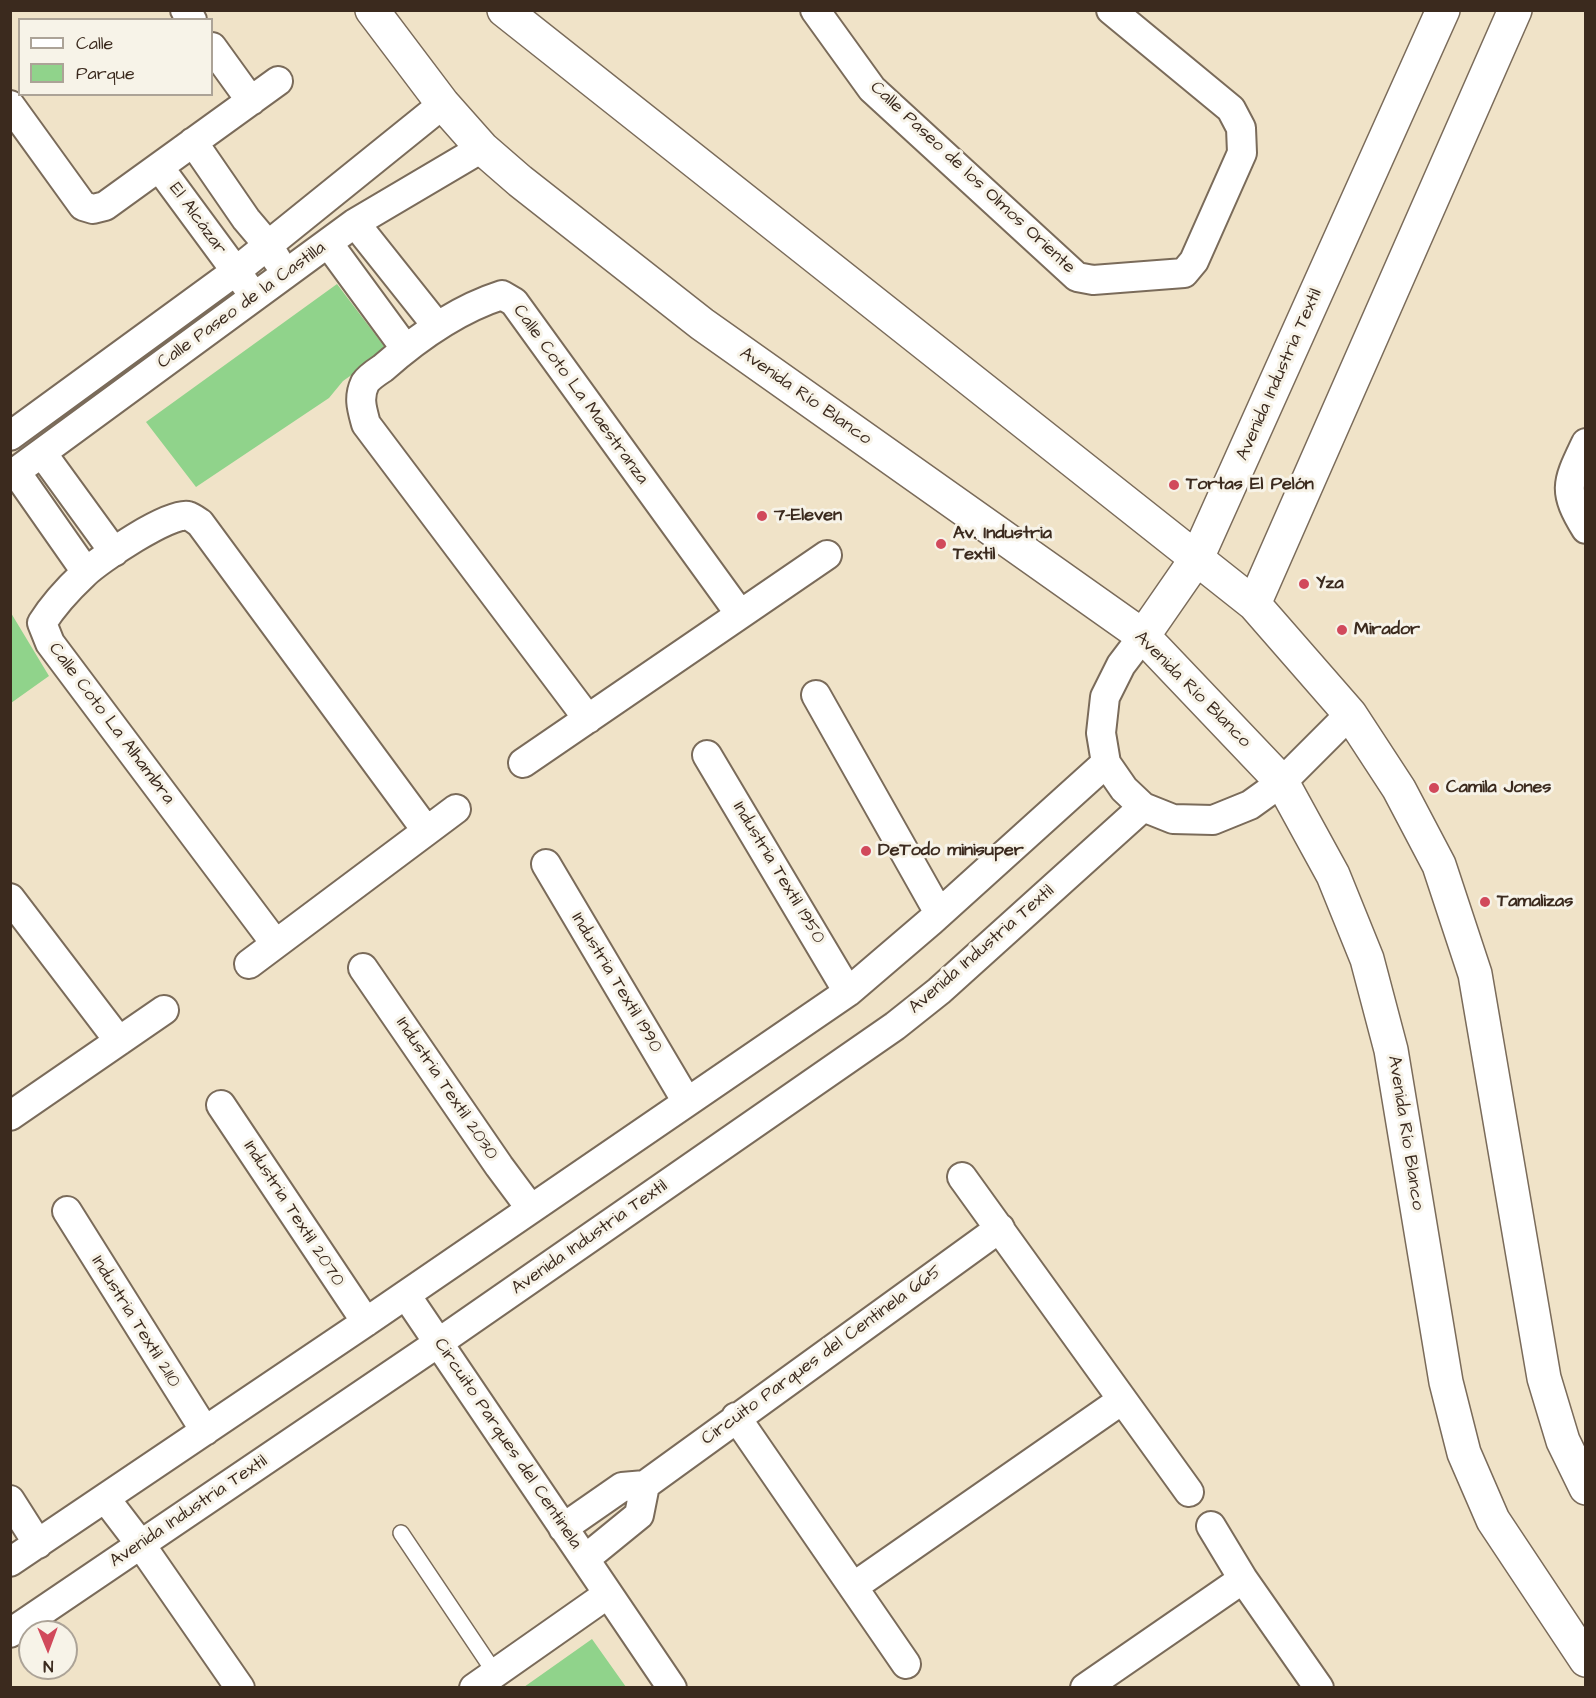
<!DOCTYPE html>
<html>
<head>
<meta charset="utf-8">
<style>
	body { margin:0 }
	#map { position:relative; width:1596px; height:1698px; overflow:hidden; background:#f0e3c8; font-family:"Architects Daughter",sans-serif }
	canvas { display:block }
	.frame { position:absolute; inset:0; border:12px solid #3b2a1e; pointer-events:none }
	.legend { position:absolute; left:18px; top:18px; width:195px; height:78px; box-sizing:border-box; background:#f7f3e8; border:2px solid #aca397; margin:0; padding:8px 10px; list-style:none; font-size:18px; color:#3b2a1e }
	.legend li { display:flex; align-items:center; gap:12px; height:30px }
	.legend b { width:30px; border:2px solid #aca397 }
	.north { position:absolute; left:18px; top:1620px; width:60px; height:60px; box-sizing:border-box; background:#f7f3e8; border:2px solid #aca397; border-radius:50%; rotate:179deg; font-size:16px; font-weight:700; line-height:24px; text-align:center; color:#3b2a1e }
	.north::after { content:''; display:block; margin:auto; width:21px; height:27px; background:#d1495b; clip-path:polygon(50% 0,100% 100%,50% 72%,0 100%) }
</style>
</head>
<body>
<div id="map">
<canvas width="1596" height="1698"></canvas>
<div class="frame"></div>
<ul class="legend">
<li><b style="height:8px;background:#fff"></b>Calle</li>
<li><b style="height:16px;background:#90d38b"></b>Parque</li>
</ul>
<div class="north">N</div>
</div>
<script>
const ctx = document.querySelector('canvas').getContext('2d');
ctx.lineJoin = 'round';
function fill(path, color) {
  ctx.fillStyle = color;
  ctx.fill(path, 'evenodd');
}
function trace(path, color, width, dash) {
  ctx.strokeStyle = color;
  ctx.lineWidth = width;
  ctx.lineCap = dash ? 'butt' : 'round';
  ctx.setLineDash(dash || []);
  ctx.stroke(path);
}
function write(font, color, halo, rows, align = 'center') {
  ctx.font = font + ' "Architects Daughter",sans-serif';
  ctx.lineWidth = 6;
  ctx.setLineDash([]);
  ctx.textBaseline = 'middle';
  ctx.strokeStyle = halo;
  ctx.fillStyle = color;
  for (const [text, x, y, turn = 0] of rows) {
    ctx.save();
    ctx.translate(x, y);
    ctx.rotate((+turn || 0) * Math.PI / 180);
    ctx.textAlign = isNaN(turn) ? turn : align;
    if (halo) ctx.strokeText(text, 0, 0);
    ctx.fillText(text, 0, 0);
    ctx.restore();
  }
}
fill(new Path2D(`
	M337,284L387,350L343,381L329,398L196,487L146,422Z
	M11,613L49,676L11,703H10Z
	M592,1639L626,1687H524Z`), '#90d38b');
const service = new Path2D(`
	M401,1533L495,1673`);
const minor = new Path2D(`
	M185,10L192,20
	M815,10L872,89L1077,277L1093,280L1184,273L1194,261L1242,153L1241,128L1231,109L1111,10
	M212,47L251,101
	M10,105L83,206L93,209L105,206L278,81
	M193,142L246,219L268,245L277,260
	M159,167L246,285
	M355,223L437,326
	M328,243L405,348
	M10,436L236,271L443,104
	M1586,443C1567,483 1562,490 1586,529
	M42,453L114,552
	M16,472L86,572
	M10,476L355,223L482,148
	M1143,636L1121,665L1105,697L1101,733L1106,763L1124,789L1143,807L1173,819L1213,820L1250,805L1282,782L1350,714
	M816,695L939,913
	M588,719L366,424C362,409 358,398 365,383C369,377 377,372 383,368C417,338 458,309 502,295L514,302L740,614
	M707,755L848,992
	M523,763L827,555
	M546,864L687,1102
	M10,898L119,1041
	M275,943L50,643L42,623C54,604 68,589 84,574C98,560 171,511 188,516C192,517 197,521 200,523L426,830
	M249,964L456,809
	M363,968L499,1166L531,1209
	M221,1105L366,1322
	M10,1116L164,1010
	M962,1177L1189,1492
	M67,1211L205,1431
	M406,1295L672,1688
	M736,1417L906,1664
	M105,1498L141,1545L240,1688
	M10,1500L38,1544
	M1211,1526L1243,1579L1319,1688
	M563,1528L622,1487L645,1485L1000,1228
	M585,1559L639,1515L645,1485
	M10,1562L366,1322L848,992L931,921L1106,763
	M853,1587L1122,1400
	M10,1633L438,1343L895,1026L939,991L1143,807
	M474,1688L608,1594
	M1085,1688L1243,1579`);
const tertiary = new Path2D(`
	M372,10L443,104L482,148L520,181L702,324L1143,636L1282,782L1333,875L1367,959L1391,1050L1446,1382L1464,1453L1493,1520L1586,1660
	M504,10L1254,604L1350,714L1399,789L1439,865L1475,974L1544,1378L1563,1441L1586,1488
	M1254,604L1515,10
	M1143,636L1197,558L1443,10`);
trace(service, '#7a6b5a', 18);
trace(minor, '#7a6b5a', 32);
trace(tertiary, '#7a6b5a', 36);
trace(service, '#fff', 15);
trace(minor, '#fff', 28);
trace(tertiary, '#fff', 33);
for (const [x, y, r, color] of [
	[1174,485,6,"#d1495b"],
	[762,516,6,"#d1495b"],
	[941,544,6,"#d1495b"],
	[1304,584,6,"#d1495b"],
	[1342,630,6,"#d1495b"],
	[1434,788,6,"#d1495b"],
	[866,851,6,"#d1495b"],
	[1485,902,6,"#d1495b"]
]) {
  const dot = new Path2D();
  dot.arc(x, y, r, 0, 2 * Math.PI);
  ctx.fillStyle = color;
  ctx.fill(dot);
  trace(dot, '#f7f3e8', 2);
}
write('18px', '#3b2a1e', '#f7f3e8', [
	["Calle Paseo de los Olmos Oriente",972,178,43],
	["El Alcázar",197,219,54],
	["Calle Paseo de la Castilla",242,306,-36],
	["Avenida Industria Textil",1280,375,-66],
	["Calle Coto La Maestranza",580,395,54],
	["Avenida Río Blanco",805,397,35],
	["Avenida Río Blanco",1192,690,45],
	["Calle Coto La Alhambra",111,724,53],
	["Industria Textil 1950",778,873,59],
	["Avenida Industria Textil",982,950,-41],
	["Industria Textil 1990",616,983,59],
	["Industria Textil 2030",446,1089,56],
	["Avenida Río Blanco",1405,1133,81],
	["Industria Textil 2070",293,1214,57],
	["Avenida Industria Textil",590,1238,-35],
	["Industria Textil 2110",135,1322,58],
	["Circuito Parques del Centinela 665",822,1356,-36],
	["Circuito Parques del Centinela",507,1444,56],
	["Avenida Industria Textil",189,1512,-34]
]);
write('bold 18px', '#3b2a1e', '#f7f3e8', [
	["Tortas El Pelón",1186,485],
	["7-Eleven",774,516],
	["Av. Industria",953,534],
	["Textil",953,555],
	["Yza",1316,584],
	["Mirador",1354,630],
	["Camila Jones",1446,788],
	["DeTodo minisuper",878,851],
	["Tamalizas",1497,902]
], 'left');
</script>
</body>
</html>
